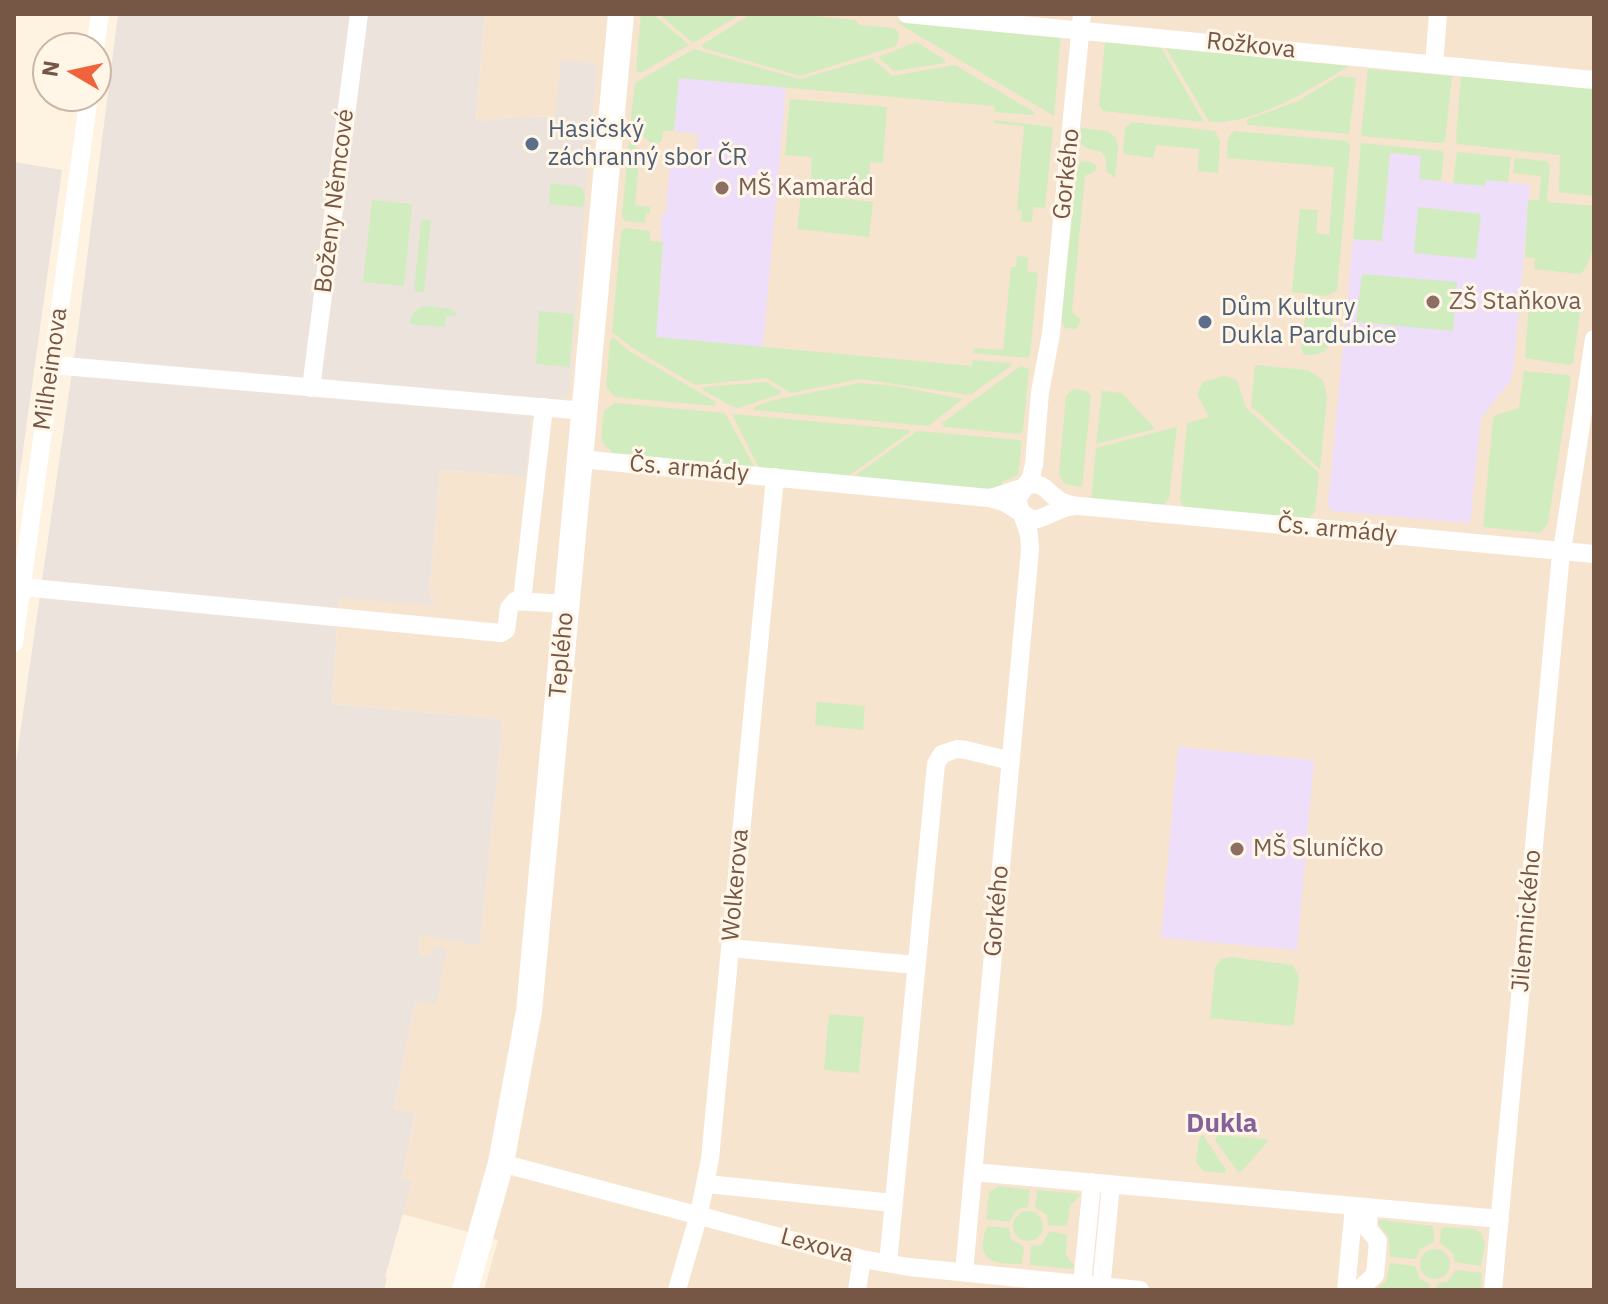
<!DOCTYPE html>
<html>
<head>
<meta charset="utf-8">
<style>
	body { margin:0 }
	#map { position:relative; width:1608px; height:1304px; overflow:hidden; background:#fef2e1; font-family:"IBM Plex Sans",sans-serif }
	canvas { display:block }
	.frame { position:absolute; inset:0; border:16px solid #765746; pointer-events:none }
	.north { position:absolute; left:32px; top:32px; width:80px; height:80px; box-sizing:border-box; background:#fff6e8; border:2px solid #c8b6a7; border-radius:50%; rotate:279deg; font-size:22px; font-weight:700; line-height:32px; text-align:center; color:#765746 }
	.north::after { content:''; display:block; margin:auto; width:28px; height:36px; background:#f0643d; clip-path:polygon(50% 0,100% 100%,50% 72%,0 100%) }
</style>
</head>
<body>
<div id="map">
<canvas width="1608" height="1304"></canvas>
<div class="frame"></div>
<div class="north">N</div>
</div>
<script>
const ctx = document.querySelector('canvas').getContext('2d');
ctx.lineJoin = 'round';
function fill(path, color) {
  ctx.fillStyle = color;
  ctx.fill(path, 'evenodd');
}
function trace(path, color, width, dash) {
  ctx.strokeStyle = color;
  ctx.lineWidth = width;
  ctx.lineCap = dash ? 'butt' : 'round';
  ctx.setLineDash(dash || []);
  ctx.stroke(path);
}
function write(font, color, halo, rows, align = 'center') {
  ctx.font = font + ' "IBM Plex Sans",sans-serif';
  ctx.lineWidth = 6;
  ctx.setLineDash([]);
  ctx.textBaseline = 'middle';
  ctx.strokeStyle = halo;
  ctx.fillStyle = color;
  for (const [text, x, y, turn = 0] of rows) {
    ctx.save();
    ctx.translate(x, y);
    ctx.rotate((+turn || 0) * Math.PI / 180);
    ctx.textAlign = isNaN(turn) ? turn : align;
    if (halo) ctx.strokeText(text, 0, 0);
    ctx.fillText(text, 0, 0);
    ctx.restore();
  }
}
fill(new Path2D(`
	M485,14H1594V1290H484L498,1240L402,1214L411,1182L402,1179L415,1114L394,1109L415,1001L447,949L434,946L431,957L419,955V934L480,944L503,719L332,704L339,597L436,605L429,596L440,474L444,470L526,477L555,117L524,116L476,121Z`), '#f6e4cf');
fill(new Path2D(`
	M118,14H485L476,121L524,116L555,117L561,60L597,64L569,395L531,420L526,477L444,470L440,474L429,596L437,606L339,598L332,704L503,719L480,945L419,935V955L431,956L433,946L447,948L436,1005L415,1001L394,1109L415,1113L402,1179L412,1181L385,1277L387,1278L384,1290H14V776L77,337Z
	M14,162L62,170L14,515Z`), '#ece4dc');
fill(new Path2D(`
	M678,78L786,87L763,347L656,337L663,243L660,242L662,213H666L670,162L695,164L698,134L674,131Z
	M1390,153L1421,156L1420,179L1485,186L1486,180L1530,185L1514,364L1511,380L1481,418L1470,523L1332,511L1328,505L1353,239L1382,241Z
	M1178,747L1314,760L1297,950L1161,938Z`), '#efdefa');
fill(new Path2D(`
	M641,14H653L689,45L640,73L636,70Z
	M659,14H741L693,43Z
	M751,14H791L856,20L859,25L894,28L900,34L896,46L800,76L703,48L702,45Z
	M896,22L1039,36L1061,33L1054,116Z
	M917,42L945,60V63L894,71L878,57Z
	M1105,42L1161,48L1204,122L1103,111L1099,105Z
	M1166,48L1349,66C1313,88 1252,126 1209,122Z
	M694,49L800,79L872,58L892,76L955,65L1034,112V115L995,112L994,106L679,78L674,131H663L662,141L655,146L630,126L635,83Z
	M1368,69L1452,76L1445,141L1441,143L1361,136Z
	M1461,75L1588,89L1594,85V196L1559,192L1560,155L1457,144L1456,139Z
	M1339,76L1356,78L1349,134L1248,125L1246,120L1298,101Z
	M790,99L887,107L883,163L870,162L868,197L810,192L812,157L785,155Z
	M994,120L1053,127L1045,208L1033,207L1032,222L1021,221L1022,211L1017,210L1024,126L994,123Z
	M1131,122L1215,131L1220,141L1218,173L1198,171L1199,149L1156,145L1153,158L1125,154L1123,149L1125,128Z
	M1081,128L1108,131L1116,138L1118,146L1115,178L1106,171C1109,143 1095,156 1081,144Z
	M1234,131L1347,141L1350,145L1337,291L1327,296L1292,292L1300,209L1318,210L1316,233L1329,235L1334,167L1227,158L1228,138Z
	M629,142C637,148 649,154 650,164L639,163L635,205L650,207V213H646L645,223L625,221L622,216Z
	M1361,143L1442,151L1444,153L1441,181L1419,179L1421,156L1390,153L1382,241L1353,239Z
	M1457,152L1511,157L1508,182L1486,180L1485,186L1453,183Z
	M1515,158L1546,161L1550,166L1547,202L1594,206C1594,225 1596,262 1580,274L1534,269L1535,258L1525,257L1528,200H1539L1541,176L1513,173Z
	M1088,161L1095,164L1097,170L1085,176L1072,312L1081,320L1076,329L1065,328L1061,321L1077,169L1080,162Z
	M551,183L581,187C585,193 587,201 582,207L549,204Z
	M801,194L873,202L869,237L797,229Z
	M372,200L412,204L404,286L363,282Z
	M1418,207L1481,214L1476,259L1414,253Z
	M421,220H431L424,292L414,291Z
	M625,228L650,231V241L663,242L656,337L972,366L973,360L1011,363V366L970,395L860,379L791,393L766,378L695,385L631,347L612,332L621,232Z
	M1017,256L1028,257L1027,271L1038,273L1030,355L1028,358L973,353L974,348L1003,350L1011,267H1016Z
	M1362,274L1457,282L1453,331L1356,322Z
	M1533,298L1576,303L1581,307L1573,363L1569,365L1525,358L1529,300Z
	M1310,305L1331,306L1333,310C1331,334 1337,357 1304,355L1301,348L1306,308Z
	M422,306L452,309L457,316H446L445,327L409,324L414,312Z
	M539,311L574,314L569,367L536,364Z
	M614,338L629,351L716,402L715,406L615,397L606,387L610,341Z
	M1255,365L1308,370L1323,380L1327,397L1320,469L1251,406Z
	M1021,366L1029,369L1023,431L1020,434L944,427L942,423Z
	M1524,371L1568,375L1571,378L1548,523L1540,533L1483,527L1493,418L1496,415L1519,408Z
	M1224,376L1237,380L1246,408L1319,473L1315,511L1309,518L1187,508L1182,505L1180,498L1187,423L1209,417L1197,394L1203,382Z
	M766,382L781,391L780,394L738,408L733,407L703,390V387Z
	M860,383L895,386L963,399L928,426L754,410V407L774,400Z
	M1073,389L1087,391L1091,396L1082,487L1065,484L1059,474L1066,396Z
	M1102,391L1122,393L1155,429L1096,444Z
	M615,403L725,413L756,470L611,456V450C596,444 603,425 604,411Z
	M732,414L910,430V432L846,478L760,470Z
	M1177,427L1169,498L1164,505L1091,501L1096,448Z
	M917,431L1020,440L1022,442L1018,475L1002,482V490H993L852,478Z
	M817,702L865,706L863,730L815,725Z
	M1231,957L1293,965L1299,977L1294,1023L1292,1026L1210,1018L1215,968L1221,959Z
	M829,1014L864,1017L859,1073L824,1070Z
	M1203,1135L1226,1170L1225,1173L1203,1171L1196,1162L1199,1138Z
	M1218,1135L1266,1139L1268,1141L1242,1171L1238,1172L1215,1140Z
	M1000,1186L1030,1190L1028,1207L1017,1209L1009,1222L986,1219L989,1192Z
	M1037,1190L1081,1194L1070,1206L1067,1226L1048,1225L1047,1215L1035,1207Z
	M1013 1226a15 15 0 1 1 30 0a15 15 0 1 1-30 0Z
	M1379,1220L1433,1226L1434,1242L1420,1249L1416,1259L1390,1257L1389,1238L1378,1223Z
	M987,1226L1009,1228L1011,1239L1024,1247L1022,1264C992,1264 974,1261 987,1226Z
	M1444,1227L1475,1229L1481,1233L1485,1243L1481,1266L1455,1262L1453,1253L1440,1243L1441,1229Z
	M1050,1231L1067,1235L1066,1255L1074,1266L1073,1269L1030,1265L1031,1246L1041,1245Z
	M1420 1264a15 15 0 1 1 30 0a15 15 0 1 1-30 0Z
	M1390,1263L1415,1266L1420,1279L1430,1284V1290H1376L1386,1281Z
	M1456,1270L1482,1273L1481,1290H1436L1438,1283L1447,1282Z`), '#d1ecbf');
trace(new Path2D(`
	M907,14L1594,80
	M95,48L100,14
	M1434,64L1438,14
	M52,365L585,411
	M311,388L359,14
	M580,459L989,498L1004,502L1033,520C1048,518 1059,507 1075,506
	M989,498C1002,496 1031,482 1039,485C1046,487 1049,493 1055,497C1062,503 1070,505 1079,506L1594,554
	M22,587L501,633L506,630L509,608L515,601L567,604
	M522,600L544,407
	M14,643L89,96
	M730,948L916,965
	M501,1163L862,1259L909,1267L1140,1290
	M973,1172L1500,1219
	M707,1184L893,1203
	M888,1263L936,764L942,754L957,749L966,750L1011,761
	M964,1272L1030,550L1029,534L1017,500L1031,477L1034,465L1040,392L1051,334L1082,14
	M1082,1285L1092,1182
	M677,1290L699,1214L710,1159L775,477
	M857,1290L862,1259
	M1101,1290L1111,1184
	M1346,1290L1354,1206
	M1363,1290V1286L1375,1275L1378,1241L1368,1229L1369,1207
	M1493,1290L1560,564L1594,339`), '#fff', 18);
trace(new Path2D(`
	M465,1290L501,1163L529,1011L621,14`), '#fff', 26);
for (const [x, y, r, color] of [
	[532,144,8,"#5c6f8a"],
	[722,188,8,"#8d6e63"],
	[1433,302,8,"#8d6e63"],
	[1205,322,8,"#5c6f8a"],
	[1237,849,8,"#8d6e63"]
]) {
  const dot = new Path2D();
  dot.arc(x, y, r, 0, 2 * Math.PI);
  ctx.fillStyle = color;
  ctx.fill(dot);
  trace(dot, '#fff6e8', 3);
}
write('24px', '#765746', '#fff6e8', [
	["Rožkova",1251,46,6],
	["Gorkého",1067,174,-84],
	["Boženy Němcové",335,201,-83],
	["Milheimova",51,369,-82],
	["Čs. armády",689,469,5],
	["Čs. armády",1337,530,5],
	["Teplého",562,655,-85],
	["Wolkerova",736,885,-85],
	["Gorkého",997,911,-85],
	["Jilemnického",1527,921,-85],
	["Lexova",817,1246,15]
]);
write('24px', '#4e5e75', '#fff6e8', [
	["Hasičský",548,130],
	["záchranný sbor ČR",548,158],
	["Dům Kultury",1221,308],
	["Dukla Pardubice",1221,336]
], 'left');
write('24px', '#785e54', '#fff6e8', [
	["MŠ Kamarád",738,188],
	["ZŠ Staňkova",1449,302],
	["MŠ Sluníčko",1253,849]
], 'left');
write('bold 26px', '#87619a', '#fff6e8', [
	["Dukla",1222,1124]
]);
</script>
</body>
</html>
